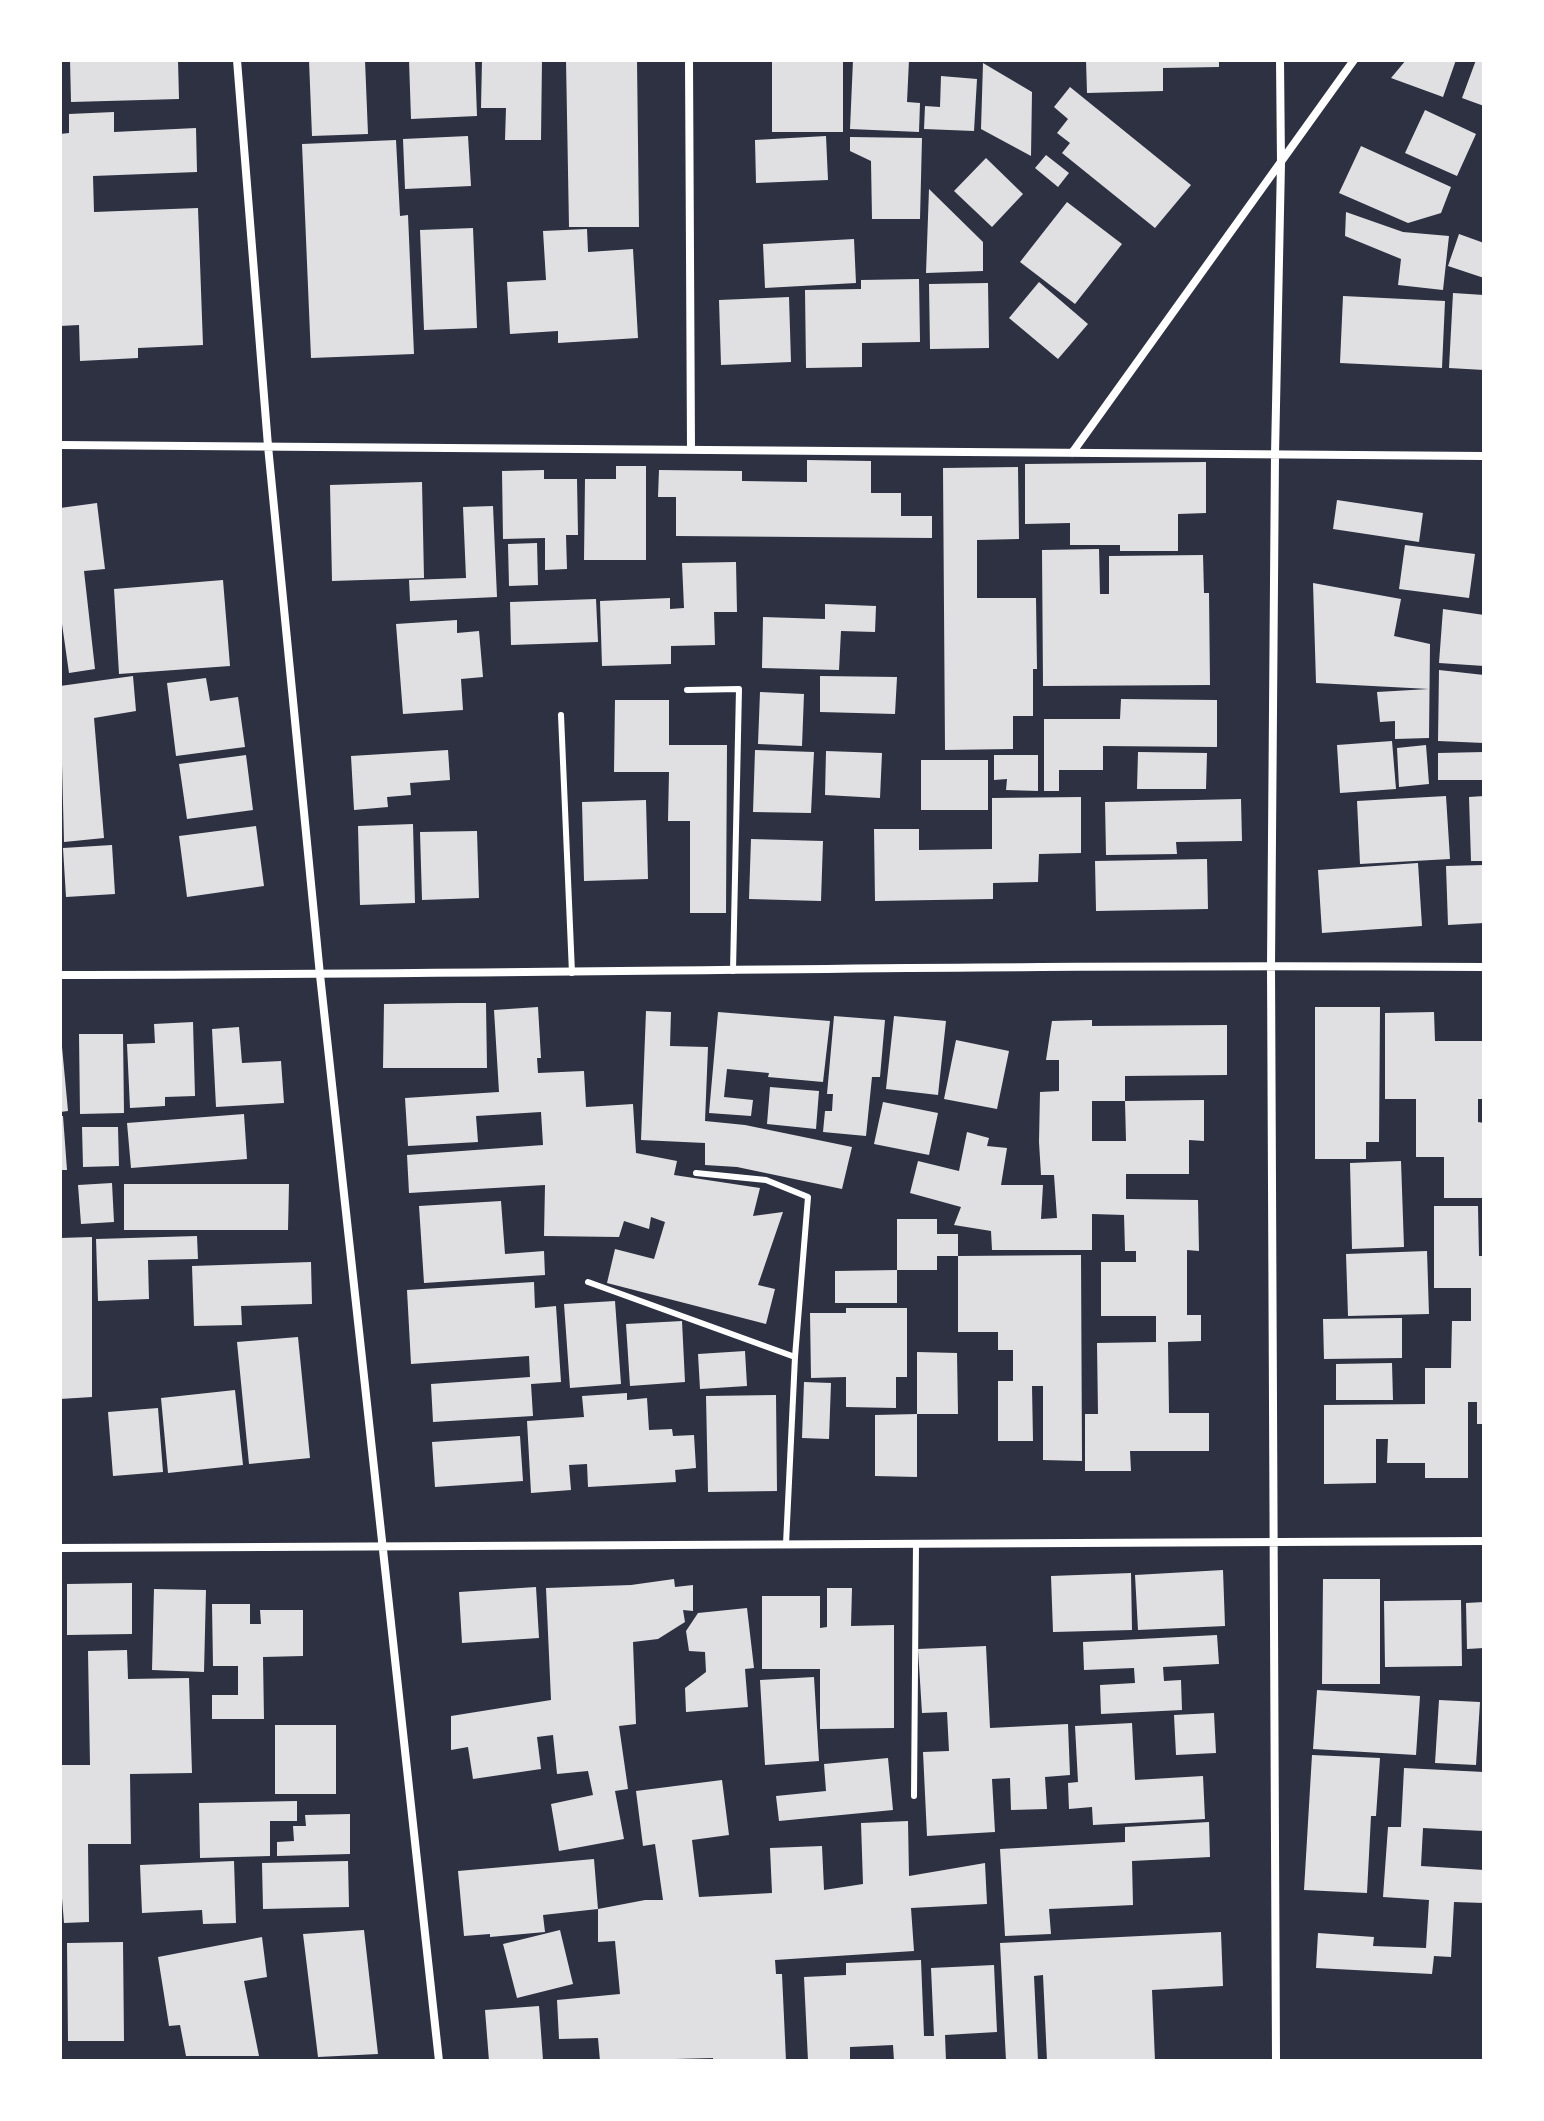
<!DOCTYPE html>
<html>
<head>
<meta charset="utf-8">
<style>
	body { margin:0 }
	#map { position:relative; width:1544px; height:2121px; overflow:hidden; background:#2d3142; font-family:Arial,sans-serif }
	canvas { display:block }
	.frame { position:absolute; inset:0; border:62px solid #fff; pointer-events:none }
</style>
</head>
<body>
<div id="map">
<canvas width="1544" height="2121"></canvas>
<div class="frame"></div>
</div>
<script>
const ctx = document.querySelector('canvas').getContext('2d');
ctx.lineJoin = 'round';
function fill(path, color) {
  ctx.fillStyle = color;
  ctx.fill(path, 'evenodd');
}
function trace(path, color, width, dash) {
  ctx.strokeStyle = color;
  ctx.lineWidth = width;
  ctx.lineCap = dash ? 'butt' : 'round';
  ctx.setLineDash(dash || []);
  ctx.stroke(path);
}
fill(new Path2D(`
	M70,60H178L179,99L71,102Z
	M309,60H365L368,134L312,136Z
	M409,60H475L477,116L411,119Z
	M482,60H542L541,140H505L506,108H481Z
	M566,60H637L639,227H569Z
	M772,60H843V132H772Z
	M853,60H909L907,102L920,103L919,132L850,129Z
	M1086,60H1219V67L1163,68V91L1087,93Z
	M1406,60H1456L1443,97L1391,78Z
	M1476,60H1484V106L1462,98Z
	M983,63L1032,92L1031,156L981,129Z
	M941,76L977,79L974,131L924,129L925,106L940,107Z
	M1070,87L1191,185L1155,228L1062,153L1070,143L1057,133L1068,119L1054,107Z
	M1425,110L1476,134L1457,176L1405,153Z
	M114,112V132L196,128L197,172L93,176L94,212L198,208L203,345L138,348V358L80,361L79,325L60,326V134L69,133V114Z
	M468,136L471,186L405,189L403,139Z
	M826,136L828,180L756,183L755,140Z
	M850,137L922,138L920,219H872L871,161L850,151Z
	M396,140L400,216L408,215L414,354L311,358L302,144Z
	M1361,146L1451,187L1441,213L1408,223L1339,193Z
	M1046,155L1069,173L1058,187L1035,168Z
	M986,158L1023,194L992,227L954,191Z
	M929,189L983,242V271L926,273Z
	M1067,202L1122,244L1075,304L1020,262Z
	M1346,212L1403,232L1449,236L1443,290L1398,285L1401,259L1345,236Z
	M473,228L477,328L424,330L420,230Z
	M587,229L588,252L633,249L638,338L558,343V331L510,334L507,282L546,280L543,231Z
	M1459,234L1484,243V278L1448,266Z
	M854,239L856,283L765,288L763,244Z
	M919,279L920,342L862,343V367L806,368L805,290L861,289V280Z
	M1039,282L1088,324L1058,359L1009,318Z
	M988,283L989,348L930,349L929,284Z
	M1453,293L1484,295V370L1449,368Z
	M1343,296L1445,301L1442,368L1340,363Z
	M789,297L791,362L721,365L719,300Z
	M807,460L871,461V493H901V516H932V538L676,536V497H658L659,470L742,471V481L807,482Z
	M1206,462V513L1178,514V551H1120V545H1070V523L1025,524V464Z
	M616,466H646V560H584L585,479H616Z
	M1018,467L1019,539L977,540V598H1036L1037,669H1033V716H1013V749L945,750L943,468Z
	M544,470V479H577L578,535H566L567,569L545,570V538L503,539L502,471Z
	M422,482L424,578L332,581L330,485Z
	M1337,500L1423,513L1419,542L1333,529Z
	M97,503L105,569L84,571L95,669L69,673L60,610V508Z
	M493,506L497,597L410,601L409,580L466,578L463,507Z
	M537,543L538,585L509,586L508,544Z
	M1405,545L1475,554L1469,598L1399,589Z
	M1099,549L1100,594H1109V556L1203,555L1204,593H1209L1210,685L1043,686L1042,550Z
	M736,562L737,612H714L715,645L671,646V664L602,666L600,601L670,598V609L684,608L682,563Z
	M223,580L230,666L119,674L114,589Z
	M1313,583L1401,599L1394,636L1430,644L1429,738L1395,739V721L1380,722L1377,692L1429,689L1316,683Z
	M596,599L598,642L511,645L510,602Z
	M825,604L876,606L875,632L841,631L839,670L762,668L763,617L825,619Z
	M1443,609L1484,615V666L1439,663Z
	M457,620V633L479,631L483,677L461,679L463,710L403,714L396,624Z
	M1439,670L1484,675V743L1438,741Z
	M133,676L136,711L94,718L104,838L64,842L60,686Z
	M820,676L897,677L895,714L820,712Z
	M206,678L210,701L238,697L245,747L176,756L167,683Z
	M760,692L804,694L802,746L758,744Z
	M1121,699L1217,700V747L1103,746V770H1059V791H1044V719H1120Z
	M615,700H669V745H727L726,913H690V821H668L669,772H614Z
	M1392,741L1396,789L1340,793L1337,745Z
	M1426,745L1429,784L1399,787L1397,748Z
	M448,750L450,780L410,783L411,795L387,797L388,807L354,810L351,756Z
	M755,750L814,752L811,813L753,812Z
	M826,751L882,753L880,798L825,795Z
	M1138,752L1207,753L1206,789H1137Z
	M1484,752V780H1438V753Z
	M246,755L253,810L187,819L179,764Z
	M994,755H1038V791L1006,790L1007,779L994,780Z
	M921,760H988V810H921Z
	M1446,796L1450,859L1360,864L1357,801Z
	M1484,796V861H1471L1469,797Z
	M1081,797V853L1039,854L1038,882L993,883V899L875,901L874,829H919V850L992,849V798Z
	M1241,799L1242,841L1176,842L1177,854L1106,855L1105,802Z
	M646,800L648,879L584,881L582,802Z
	M413,824L415,903L360,905L358,826Z
	M256,826L264,886L187,897L179,836Z
	M477,831L479,898L422,900L420,832Z
	M751,839L823,841L821,901L749,899Z
	M112,845L115,894L66,897L63,848Z
	M1207,859L1208,909L1096,911L1095,861Z
	M1418,863L1422,926L1322,933L1318,870Z
	M1484,865V923L1448,925L1446,866Z
	M460,1003H486L487,1068H383L384,1004Z
	M538,1007L541,1058H537L538,1073L584,1071L586,1107L633,1104L636,1153L677,1161L674,1175L760,1188L753,1216L783,1212L758,1285L775,1289L766,1324L607,1283L615,1249L654,1259L665,1222L651,1217L649,1229L624,1221L619,1237L544,1236L545,1185L409,1193L407,1155L543,1145L541,1112L476,1116L478,1142L408,1146L405,1098L499,1092L494,1010Z
	M1315,1007H1380L1379,1142H1366V1159H1315Z
	M646,1011L671,1012L670,1046L708,1047L705,1121L745,1125L852,1147L842,1189L737,1167L705,1165V1143L641,1140Z
	M718,1012L830,1021L823,1082L768,1077L769,1073L727,1069L724,1097L753,1100L751,1116L709,1113Z
	M1434,1012L1435,1041H1484V1099H1478V1122L1484,1123V1198H1444V1157H1416V1099H1385V1013Z
	M834,1016L885,1020L880,1077H872L866,1136L823,1132L825,1111H832L833,1094H827Z
	M894,1016L946,1021L938,1095L886,1089Z
	M1092,1020V1026L1227,1025V1075L1125,1076V1101H1092V1141H1126L1125,1101L1204,1100V1141L1189,1140V1174H1126V1199L1198,1200L1199,1251L1187,1250V1315H1201V1341L1168,1342L1169,1413H1209V1451H1130L1131,1471H1085V1414H1098L1097,1343L1156,1342V1316H1101V1262H1136V1251H1125L1124,1215L1092,1214V1250H992L991,1231L954,1225L961,1207L910,1193L918,1161L959,1171L967,1132L989,1138L987,1146L1007,1148L1001,1185H1043L1041,1219L1057,1218L1054,1175H1041L1039,1142L1040,1092L1059,1091V1060H1046L1052,1021Z
	M193,1022L195,1096L165,1097V1106L130,1108L127,1044L155,1043L154,1024Z
	M239,1027L242,1063L281,1061L284,1103L216,1107L212,1029Z
	M79,1034H123L124,1113L80,1114Z
	M956,1040L1009,1051L997,1109L944,1099Z
	M62,1047L68,1111L60,1112V1048Z
	M770,1087L819,1091L816,1129L767,1124Z
	M883,1102L938,1113L929,1155L874,1144Z
	M244,1114L247,1159L131,1168L127,1123Z
	M60,1116H63L67,1170H60Z
	M82,1127H118L119,1166L83,1167Z
	M1401,1161L1404,1247L1352,1249L1350,1163Z
	M112,1183L114,1222L81,1224L78,1185Z
	M124,1184H289L288,1230H124Z
	M501,1201L505,1254L544,1251L545,1275L424,1283L419,1206Z
	M1434,1206H1478L1479,1256H1484V1424H1477V1402H1468V1478H1425V1463H1387L1388,1439H1376V1483L1324,1484V1405L1425,1404V1368H1451L1452,1321H1471V1288H1434Z
	M897,1219H937V1234H958V1256H937V1270H897Z
	M197,1236L198,1259L148,1260L149,1299L98,1301L96,1239Z
	M92,1237V1397L60,1399V1238Z
	M1427,1251L1429,1314L1348,1316L1346,1254Z
	M1081,1255L1082,1461L1043,1460V1386H1032L1033,1441H998V1381H1013V1350H998V1332H958V1256Z
	M311,1262L312,1304L241,1306L242,1325L194,1326L192,1266Z
	M897,1270V1303H835V1271Z
	M534,1282L535,1308L556,1306L561,1382L531,1384L533,1416L433,1422L431,1384L530,1377L529,1356L411,1364L407,1290Z
	M615,1301L621,1384L570,1388L564,1304Z
	M846,1308H907V1377H896V1408L846,1407V1377L811,1378L810,1313H846Z
	M1402,1318V1358L1324,1359L1323,1319Z
	M682,1321L685,1382L630,1386L626,1324Z
	M298,1337L310,1458L249,1464L237,1342Z
	M745,1351L747,1386L700,1389L698,1354Z
	M917,1352L957,1353L958,1414H917Z
	M1392,1363L1393,1400H1336V1364Z
	M804,1382L831,1383L829,1439L802,1438Z
	M235,1390L243,1465L168,1473L161,1398Z
	M627,1393V1400L647,1398L649,1430L672,1429L673,1436L694,1435L696,1468L675,1470L676,1482L588,1487L587,1464L569,1465L571,1490L531,1493L527,1421L584,1417L582,1396Z
	M776,1395L777,1491L708,1492L706,1396Z
	M158,1408L163,1472L113,1476L108,1412Z
	M917,1414V1477L875,1476V1415Z
	M520,1436L523,1481L435,1487L432,1442Z
	M1223,1570L1225,1626L1138,1630L1135,1575Z
	M1131,1573L1132,1630L1053,1632L1051,1576Z
	M674,1579L675,1587L693,1585V1611L683,1610L685,1622L658,1639L633,1642L636,1724L619,1726L628,1789L615,1791L624,1839L559,1851L551,1804L593,1795L588,1771L557,1774L553,1735L537,1737L541,1769L473,1779L468,1747L451,1750V1716L551,1700L546,1588L631,1585Z
	M1323,1579H1380V1684H1322Z
	M132,1583V1634L67,1635V1584Z
	M536,1587L539,1638L462,1643L459,1592Z
	M827,1588H852L851,1626L894,1625V1728L820,1729V1669H762V1596H820V1628L827,1627Z
	M154,1589L206,1590L204,1672L152,1670Z
	M1461,1600L1462,1666L1385,1667L1384,1601Z
	M1484,1602V1648L1467,1649L1466,1603Z
	M212,1604H250V1624H261L260,1610H303V1656L263,1657L264,1719H212V1695H238V1666H213Z
	M747,1608L754,1668L745,1669L748,1707L686,1712L685,1688L706,1672L705,1652L689,1651L686,1631L698,1613Z
	M1217,1635L1219,1664L1163,1667L1164,1681L1181,1680L1182,1710L1101,1714L1100,1685L1135,1683L1134,1668L1084,1670L1083,1642Z
	M986,1646L990,1728L1068,1724L1070,1775L1045,1777L1047,1809L1011,1810L1010,1778L992,1779L995,1832L927,1836L923,1752L949,1751L947,1712L922,1713L918,1649Z
	M127,1650L128,1679L189,1678L192,1773L130,1774L131,1844H88L89,1922L64,1923L60,1874V1765H90L88,1651Z
	M814,1677L819,1761L765,1765L760,1680Z
	M1317,1690L1420,1696L1416,1755L1313,1749Z
	M1439,1700L1480,1702L1476,1765L1435,1763Z
	M1214,1713L1216,1753L1176,1755L1174,1715Z
	M1132,1723L1135,1780L1203,1776L1205,1819L1093,1825L1092,1807L1069,1809L1068,1783L1078,1782L1075,1726Z
	M275,1725H336V1794H275Z
	M1312,1755L1380,1758L1376,1816H1371L1367,1893L1304,1890Z
	M888,1758L893,1810L779,1821L776,1796L826,1791L824,1764Z
	M1404,1768L1484,1772V1831L1423,1828L1421,1866L1484,1870V1903L1454,1902L1451,1957L1434,1956L1432,1974L1316,1968L1318,1933L1374,1937L1373,1946L1426,1948L1429,1900L1383,1897L1388,1827H1401Z
	M722,1780L729,1835L692,1840L699,1897L772,1893L770,1848L822,1846L824,1890L863,1884L861,1823L908,1821L909,1876L985,1863L987,1904L911,1908L914,1951L775,1960L776,1974H782L786,2061H713V2058L600,2061L598,2038L559,2039L557,2000L620,1994L615,1941L598,1942V1909L543,1915L545,1932L490,1937V1934L464,1936L458,1871L594,1859L598,1909L645,1900H663L655,1844L643,1846L636,1791Z
	M297,1801V1821H270V1856L200,1858L199,1803Z
	M350,1814V1854L277,1856V1842L294,1841L293,1826H306L305,1815Z
	M1209,1822L1210,1857L1132,1861L1133,1905L1049,1909L1051,1934L1005,1936L1000,1849L1125,1842V1827Z
	M234,1861L236,1923L203,1924L202,1910L142,1913L140,1865Z
	M348,1861L349,1907L263,1909L262,1863Z
	M364,1930L378,2054L318,2057L303,1934Z
	M560,1930L573,1984L517,1998L503,1944Z
	M1221,1932L1223,1986L1152,1990L1155,2061H1047L1043,1975L1034,1976L1038,2061H1006L1000,1943Z
	M262,1937L267,1977L244,1981L259,2056H186L180,2025L169,2026L158,1957Z
	M123,1942L124,2041H68L67,1943Z
	M921,1960L924,2036H934L931,1968L994,1965L997,2032L945,2035L946,2061H894L893,2045L850,2047V2061H808L804,1977L846,1975V1963Z
	M539,2006L543,2060L489,2061L485,2010Z`), '#e0e0e3');
trace(new Path2D(`
	M687,690L739,689L733,971
	M561,715L572,973
	M696,1173L766,1180L808,1197L795,1357L786,1544
	M588,1282L795,1357
	M914,1796L916,1543`), '#fff', 6);
trace(new Path2D(`
	M237,60L268,446L320,975L439,2061
	M689,60L691,450
	M60,445L1484,456
	M1072,453L1354,60
	M60,975C535,975 1009,963 1484,967
	M60,1548L1484,1541
	M1276,2061L1271,966L1275,454L1281,163L1280,60`), '#fff', 8);
</script>
</body>
</html>
